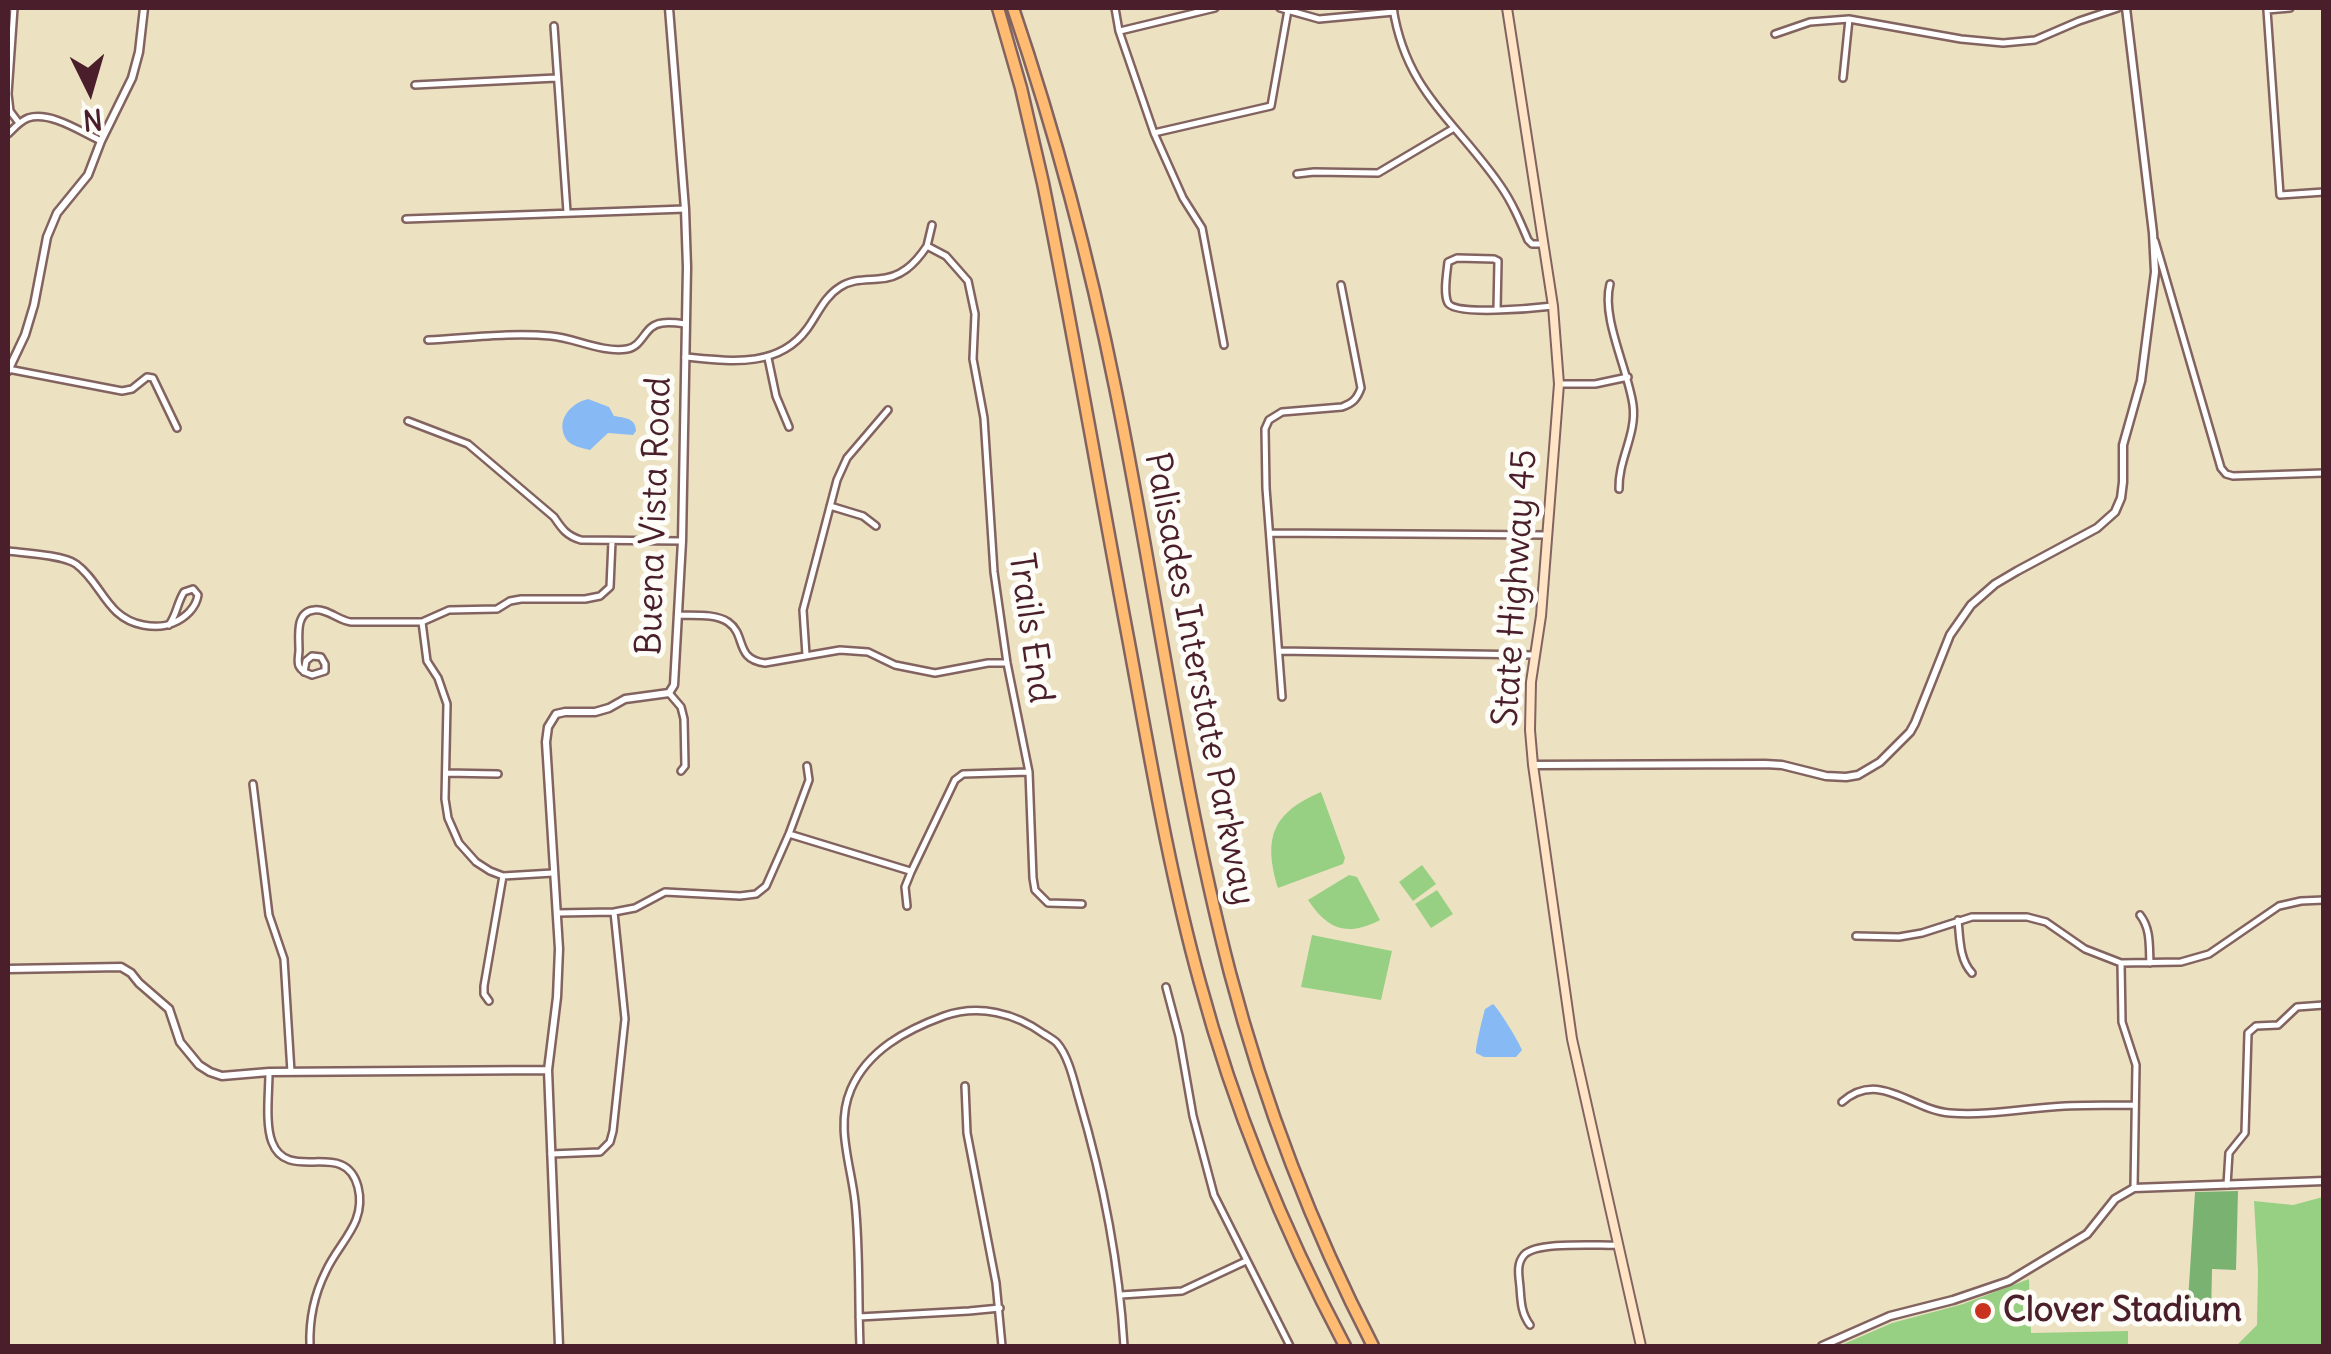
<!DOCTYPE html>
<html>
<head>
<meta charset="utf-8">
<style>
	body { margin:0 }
	#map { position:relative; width:2331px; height:1354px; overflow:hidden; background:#ece2c2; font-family:Delius,sans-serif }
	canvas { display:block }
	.frame { position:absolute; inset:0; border:10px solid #4a1f2b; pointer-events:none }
	.north { position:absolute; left:40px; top:40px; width:100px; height:100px; -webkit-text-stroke:8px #fdfcf7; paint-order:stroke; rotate:175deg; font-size:28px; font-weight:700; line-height:40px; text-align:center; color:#4a1f2b }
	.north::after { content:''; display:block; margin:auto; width:35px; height:45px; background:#4a1f2b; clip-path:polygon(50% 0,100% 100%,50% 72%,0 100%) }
</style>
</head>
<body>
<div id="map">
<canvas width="2331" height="1354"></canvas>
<div class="frame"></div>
<div class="north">N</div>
</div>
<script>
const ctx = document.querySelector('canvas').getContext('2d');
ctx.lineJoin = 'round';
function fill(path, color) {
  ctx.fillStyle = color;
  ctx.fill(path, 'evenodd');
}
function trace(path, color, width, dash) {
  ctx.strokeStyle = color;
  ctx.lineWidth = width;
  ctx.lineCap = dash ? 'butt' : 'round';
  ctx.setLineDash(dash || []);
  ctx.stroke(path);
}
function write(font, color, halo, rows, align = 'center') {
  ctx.font = font + ' Delius,sans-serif';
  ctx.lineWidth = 10;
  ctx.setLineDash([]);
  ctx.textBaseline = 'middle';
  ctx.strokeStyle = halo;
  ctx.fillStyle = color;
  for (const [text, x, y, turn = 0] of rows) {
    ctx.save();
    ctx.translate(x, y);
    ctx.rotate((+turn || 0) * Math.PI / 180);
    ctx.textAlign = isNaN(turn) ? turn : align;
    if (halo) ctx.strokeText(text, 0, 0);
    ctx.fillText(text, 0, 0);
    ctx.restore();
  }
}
fill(new Path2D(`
	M1321,792L1345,858L1343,864L1278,888C1263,838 1272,813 1321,792Z
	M1422,865L1436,884L1413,901L1399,882Z
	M1349,875L1357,877L1380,920C1347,937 1328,930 1308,900Z
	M1437,890L1453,914L1431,928L1415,904Z
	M1312,935L1392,951L1381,1000L1301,987Z
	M2323,1197V1346H2236L2257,1325L2258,1271L2254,1201L2293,1205Z
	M2029,1279L2031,1333L2128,1331V1346H1839L1892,1323L1963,1304Z`), '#98d083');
fill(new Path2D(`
	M2238,1191L2236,1270L2212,1269L2211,1316H2187L2195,1192Z`), '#7ab271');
fill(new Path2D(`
	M588,399L609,407L614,416C625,418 636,418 636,431L633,435L608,433L590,450C582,448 571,446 566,439C555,420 571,403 588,399Z
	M1493,1004C1499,1009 1519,1042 1522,1050L1516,1057H1484L1476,1053C1475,1048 1483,1016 1485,1009Z`), '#87baf5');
const minor = new Path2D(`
	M8,8H9
	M14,8L8,94L10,111L19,123
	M1115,8L1119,31L1154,133L1183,198L1202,228L1224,345
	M1280,8L1319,19L1394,12
	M1393,8C1406,92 1455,120 1500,185C1512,202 1520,221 1528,240L1532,244H1544
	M2290,8L2267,10L2280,195L2324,192
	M554,26L567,212
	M1120,31L1215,8
	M1775,34L1810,22L1849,19L1961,39L2003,43L2035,40L2079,21L2118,8
	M1843,78L1849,19
	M415,85L556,78
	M1154,133L1271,106L1288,10
	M8,134C14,128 20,121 28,118C51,111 81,132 101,141
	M1297,174L1314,172L1378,173L1454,128
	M406,219L685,209
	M2155,241L2221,468L2226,474L2233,476L2324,473
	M927,246L932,225
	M1610,284C1601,318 1628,369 1633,405C1637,434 1618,460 1619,489
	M1497,310L1498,261L1494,259L1457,258L1448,262C1447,273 1443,293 1448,303C1454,316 1536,308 1553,306
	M428,340C468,338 511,332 551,336C575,338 602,353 627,349C644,346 644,325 662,323C669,322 678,323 685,324
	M685,357C728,361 778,369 807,329C818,314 824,297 840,287C852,279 865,280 878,279C901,278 915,264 927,246L946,256L968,281L975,314L973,359L984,418L994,572L1007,663L1029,772L1033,878L1035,890L1048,903L1082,904
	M768,358L776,396L789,427
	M8,369L122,391L132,389L147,377L153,378L177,428
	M1559,384H1595L1628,377
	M408,421L468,444L554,517C562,529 567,536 581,540L682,541
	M830,506L863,516L876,526
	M1270,533L1547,535
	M8,551C24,553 63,555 76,564C102,583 106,618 143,625C154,627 164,627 173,623C185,618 196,608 198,595L193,589L184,592C177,603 177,614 169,625
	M678,615C693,616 714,613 728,622C747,635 734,659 765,663L840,650L868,652L895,665L935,673L988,663H1007
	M422,622L427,661L438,678L447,704L445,799L448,818L459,843L476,862L490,871L503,876L553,873
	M1279,651L1534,655
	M806,655L803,610L837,480L847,458L888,410
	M304,672L306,661L312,656L321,657L325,664V671L312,675C307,673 302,672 299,666C297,661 299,655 299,650C299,636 295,612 314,610C327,608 339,621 351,622H422L449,610L497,609L510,601L521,599H585L600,596L610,587L612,541
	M669,693L681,707L684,719L685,766L681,771
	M1282,697L1266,488L1265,429L1269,420L1282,412L1342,407C1353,403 1357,399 1361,388L1341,285
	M446,773L498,774
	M253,784L269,915L284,959L291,1072
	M789,834L910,871
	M907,906L905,887L911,872L955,780L963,774L1029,772
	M557,913L614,912L635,908L665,892L740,896L756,894L766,886L789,834L809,780L807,766
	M2140,915C2151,929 2149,946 2150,963
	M1958,920C1960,938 1959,959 1972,973
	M1856,936L1899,937L1922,933L1972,917H2027L2046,922L2085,949L2121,963L2181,962L2209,954L2279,906L2301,901L2324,900
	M2121,963L2122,1022L2136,1065L2134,1188
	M1166,987L1179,1036L1193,1116L1214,1195L1290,1346
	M489,1001L484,994V986L503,876
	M269,1072C269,1092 265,1124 272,1142C288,1185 345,1137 358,1187C367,1223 339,1242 326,1271C314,1295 309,1320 310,1346
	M965,1086L967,1133L996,1283L1002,1346
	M1842,1102C1879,1069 1911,1110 1950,1113C1988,1116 2027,1108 2065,1106C2088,1105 2111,1105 2134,1105
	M551,1154L600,1152L610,1142L613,1131L625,1019L614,912
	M2227,1185L2229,1153L2245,1133L2248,1033L2256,1026L2278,1025L2297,1007L2324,1005
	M1121,1295L1182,1291L1246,1261
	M859,1317L969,1311L1000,1308
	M1530,1325C1521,1313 1521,1301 1520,1287C1519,1276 1516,1264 1524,1255C1537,1241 1599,1246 1619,1245
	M860,1346C858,1299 860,1249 855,1202C851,1164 835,1126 851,1089C868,1050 906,1030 944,1016C979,1004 1015,1013 1044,1034C1049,1037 1053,1039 1057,1043C1069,1057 1074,1082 1079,1099C1103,1180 1119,1262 1124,1346`);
const tertiary = new Path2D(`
	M8,371L25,335L34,305L47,237L57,213L88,175L101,141L132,78L139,52L144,8
	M1533,765L1765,764L1782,765L1826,776L1846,777L1858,775L1880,762L1910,732L1915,723L1950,635L1971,605L1995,584L2017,571L2097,528L2115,512L2121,498L2123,482V445L2141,381L2155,272L2153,233L2126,8
	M8,969L121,967L131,973L139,983L169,1009L180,1042L199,1065L210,1072L222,1076L269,1072L548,1070
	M559,1346L548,1070L557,997L559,949L546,742L548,727L556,714L565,712H595L609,708L625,699L669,693L674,685L682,541L687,267L685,209L669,8
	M1822,1346L1890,1316L1953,1300L2009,1281L2087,1234L2115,1199L2134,1188L2324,1181`);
const secondary = new Path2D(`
	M1507,8L1553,306L1559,384L1541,616L1531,682L1530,730L1533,765L1572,1039L1641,1346`);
const motorway = new Path2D(`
	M998,8L1021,88L1043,183C1074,336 1100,490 1129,643C1150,757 1169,871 1200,983C1234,1109 1284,1231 1345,1346
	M1013,8C1055,132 1089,258 1115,387C1155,582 1180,780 1230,973C1264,1102 1312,1228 1373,1346`);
trace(minor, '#836360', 10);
trace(tertiary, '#836360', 11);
trace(secondary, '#836360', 12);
trace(motorway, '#836360', 15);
trace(minor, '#fff', 5);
trace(tertiary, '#fff', 6);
trace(secondary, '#ffe4c6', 8);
trace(motorway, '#ffbb71', 10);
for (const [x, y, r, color] of [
	[1983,1311,10,"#c8321e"]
]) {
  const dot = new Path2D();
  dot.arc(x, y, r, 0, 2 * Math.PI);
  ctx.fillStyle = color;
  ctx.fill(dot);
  trace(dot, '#fdfcf7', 4);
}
write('35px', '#4a1f2b', '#fdfcf7', [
	["Buena Vista Road",655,516,-88],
	["State Highway 45",1516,588,-86],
	["Trails End",1030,628,82],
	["Palisades Interstate Parkway",1199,679,79]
]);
write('bold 35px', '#4a1f2b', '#fdfcf7', [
	["Clover Stadium",2003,1311]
], 'left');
</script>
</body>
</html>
